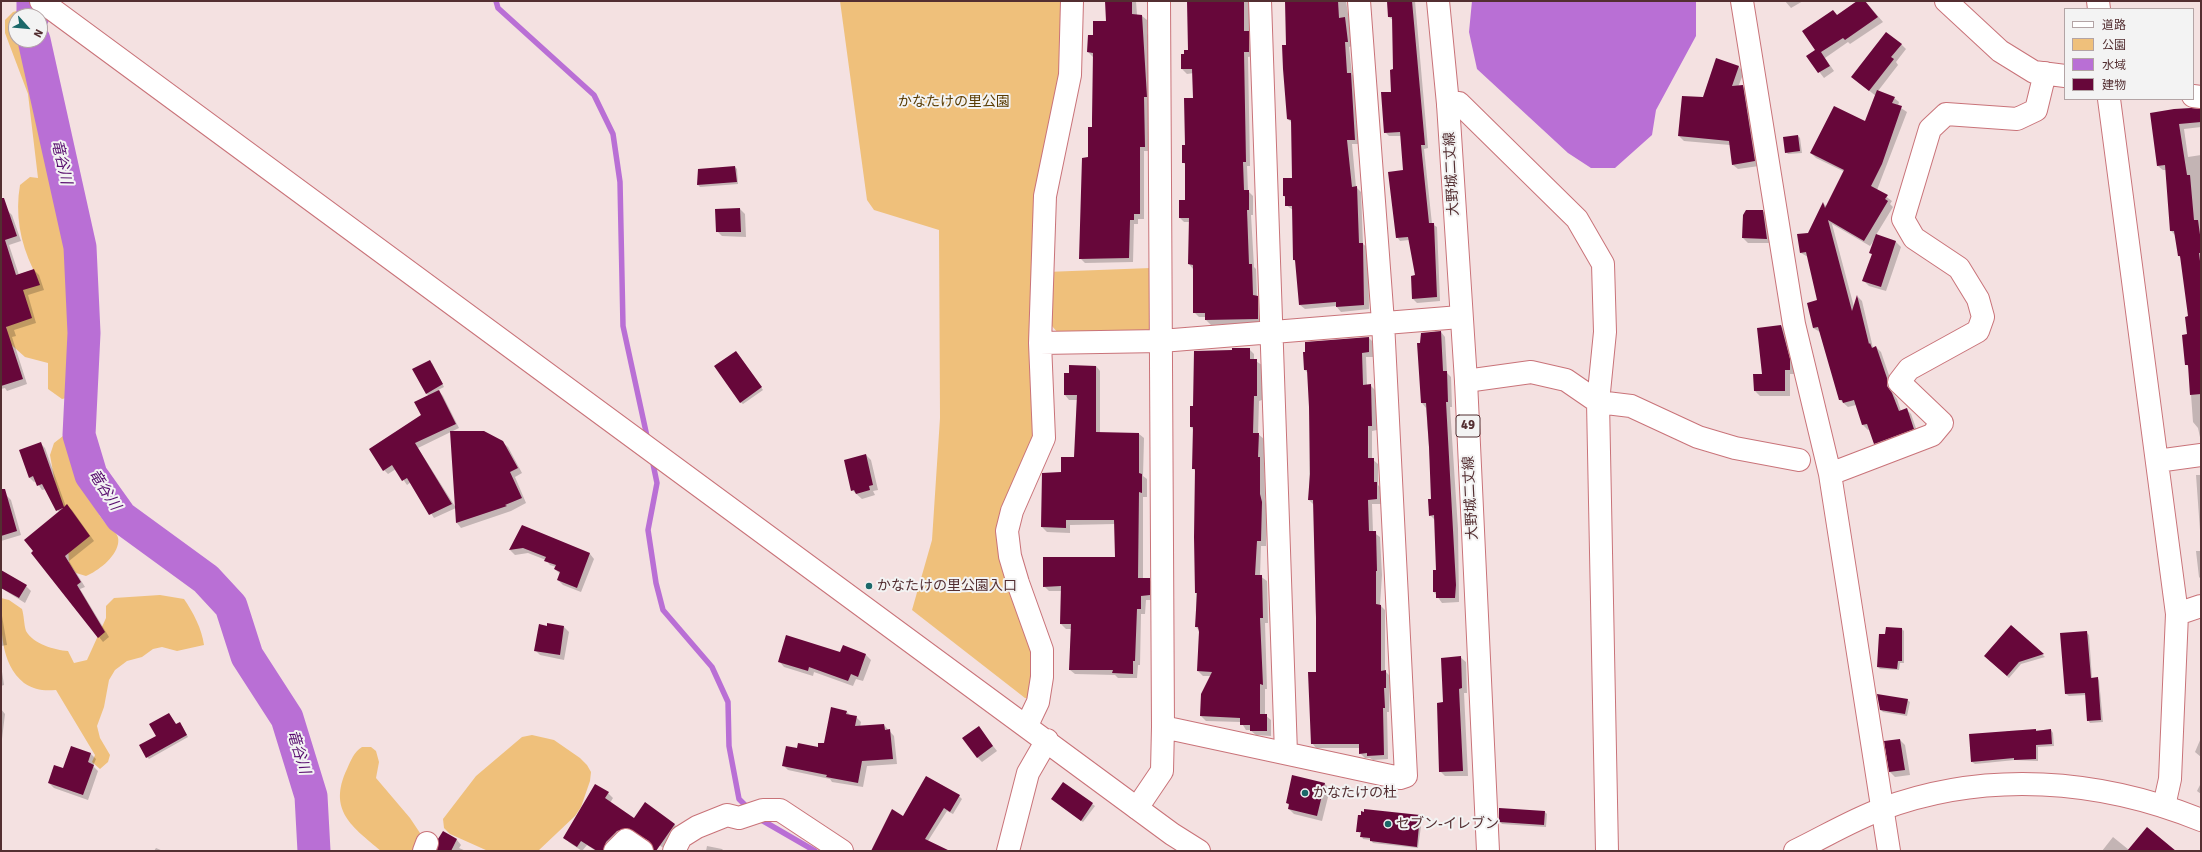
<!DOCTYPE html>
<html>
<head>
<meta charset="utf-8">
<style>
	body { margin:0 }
	#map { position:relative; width:2202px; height:852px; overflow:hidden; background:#f4e1e1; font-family:Signika,"Noto Sans JP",sans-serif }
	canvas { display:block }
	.frame { position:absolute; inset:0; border:2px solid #532e31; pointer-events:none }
	.legend { position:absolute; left:2064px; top:8px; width:130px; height:92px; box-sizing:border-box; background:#f3f3f3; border:1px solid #b3a4a5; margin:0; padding:5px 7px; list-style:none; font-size:12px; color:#532e31 }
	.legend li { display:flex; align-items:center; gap:8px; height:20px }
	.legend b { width:20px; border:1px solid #b3a4a5 }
	.north { position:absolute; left:8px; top:8px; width:40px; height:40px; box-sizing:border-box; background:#f3f3f3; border:1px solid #b3a4a5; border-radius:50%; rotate:117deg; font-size:11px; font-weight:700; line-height:16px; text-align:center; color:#532e31 }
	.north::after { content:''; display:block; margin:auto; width:14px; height:18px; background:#1b6869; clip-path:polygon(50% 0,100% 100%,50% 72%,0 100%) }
</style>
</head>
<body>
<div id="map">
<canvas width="2202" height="852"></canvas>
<div class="frame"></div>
<ul class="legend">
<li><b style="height:5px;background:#fff"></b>道路</li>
<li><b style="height:11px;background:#efc07b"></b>公園</li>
<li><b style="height:11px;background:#b96fd5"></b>水域</li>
<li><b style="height:11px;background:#67073a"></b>建物</li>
</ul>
<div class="north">N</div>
</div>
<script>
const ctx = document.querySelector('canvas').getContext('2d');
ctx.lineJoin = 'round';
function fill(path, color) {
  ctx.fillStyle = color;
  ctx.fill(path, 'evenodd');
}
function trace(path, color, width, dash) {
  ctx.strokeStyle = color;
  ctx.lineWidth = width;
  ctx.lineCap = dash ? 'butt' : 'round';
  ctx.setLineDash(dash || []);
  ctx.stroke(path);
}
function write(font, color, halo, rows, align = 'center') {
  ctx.font = font + ' Signika,"Noto Sans JP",sans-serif';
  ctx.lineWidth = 4;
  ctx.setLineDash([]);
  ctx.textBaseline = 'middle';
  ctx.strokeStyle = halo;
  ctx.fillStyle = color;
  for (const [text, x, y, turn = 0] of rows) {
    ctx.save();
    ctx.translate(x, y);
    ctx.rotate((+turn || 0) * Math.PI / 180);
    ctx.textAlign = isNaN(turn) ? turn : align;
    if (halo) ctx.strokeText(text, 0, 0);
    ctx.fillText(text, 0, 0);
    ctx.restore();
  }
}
fill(new Path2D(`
	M840,1H1062L1063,67L1037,435L999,536L1014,606L1037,651L1032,699L1025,698L912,610L932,540L940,418L939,230L874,210L867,200Z
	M20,10L30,16H16V40H40V26C53,76 69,126 78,177C87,235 86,296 88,354C87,371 82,396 62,399L48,389V363L25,357L6,340L7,308L30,281L33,269C20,242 15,214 20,185L30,177L38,178L28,94L5,33V20L13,12Z
	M1151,268L1152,332L1058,333L1046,319V272Z
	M63,436L72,440L78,447C84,471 88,500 103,520C108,528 121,532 118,544C115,558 98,571 86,576L76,573L69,563L66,514L58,500L50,455L54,443Z
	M160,595L184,599C193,612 202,629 204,645L177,651L162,647L153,649L142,657L127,661L115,670L109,680L104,707L97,726L100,738L110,755L108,762L100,769L92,762L95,755L56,690C43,691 35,690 24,683C0,663 1,629 1,598L9,600L22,609C24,615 24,625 26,631C33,644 55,650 68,651L74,663L87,660L106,618V606L114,598Z
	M532,735L554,740L580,758L587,765L591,772L590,781L581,807L575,816L538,851H488L450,834L444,828L443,819L476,776L522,737Z
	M362,747H371L376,751L379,762L376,778L410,818L432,851H381C353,827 327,811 347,769C351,760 354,752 362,747Z`), '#efc07b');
fill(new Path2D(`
	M1472,1H1696V36L1656,110L1652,135L1615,168H1591L1568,153L1477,69L1469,32Z`), '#b96fd5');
fill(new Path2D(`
	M1106,1H1136L1137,15L1142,16L1147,20V34L1149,36V151H1144V219H1138V224H1134L1133,262L1085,263L1080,258L1093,128V57L1088,52L1094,36L1107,22Z
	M1189,1H1249V32L1253,36L1254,56L1248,57L1250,166H1247L1248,191L1253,196V215H1251L1254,267L1256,269L1257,297L1262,301V323L1211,325L1206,320V317H1199L1194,312L1193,269L1189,264L1190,222H1184L1180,218L1186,201V165L1183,162L1194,99V73L1187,74L1182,69L1185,55L1189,51Z
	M1286,1H1346L1352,39V46L1349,47L1352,74L1355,78L1359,144H1352L1356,187L1361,192L1363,244L1368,248L1369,309L1341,312L1336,306L1305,309L1300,305L1297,263L1294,260L1293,210L1286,205V199L1284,196V179H1293L1292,123L1288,119Z
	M1387,1H1415L1428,148L1424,149L1432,224L1437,227L1440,301L1417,303L1413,299L1416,276L1409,240L1400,241L1397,237L1405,171L1402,136H1389L1385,132L1393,93L1394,70L1393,20L1389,17Z
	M1785,1H1803L1791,8Z
	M1859,1H1865L1883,22L1850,44L1848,42L1825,58L1834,71L1824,78L1807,56L1816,50L1838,16Z
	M1901,44L1906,49L1896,62L1898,65L1878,91L1894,98L1899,102L1898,106L1907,112L1877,190L1892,201L1890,204L1893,207L1876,235L1896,242L1901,247L1886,291L1869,286L1864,281L1873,255L1870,253L1875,239L1870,246L1832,224L1854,307L1858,297L1862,301L1873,348L1876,347L1881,352L1892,384V392L1897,399L1901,411L1906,409L1911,414L1918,434L1880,448L1875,443L1870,429L1868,430L1863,425L1856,405L1848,407L1840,400L1820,332L1813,328L1818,301L1808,257L1801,253L1824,204L1827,207L1845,172L1816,158L1811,153L1865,123L1876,96L1858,82Z
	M1717,59L1739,67L1744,72L1738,87L1743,86L1747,91L1759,166L1738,169L1733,165L1730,145L1684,141L1679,136L1704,98Z
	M2201,110V127L2184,129L2188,157L2201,155V442L2198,428L2193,422L2189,367L2186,364L2189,317L2181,258L2179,256L2176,236L2171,231L2166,170H2163L2158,166L2151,114Z
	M1798,136L1800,138L1802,153L1788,154L1786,152Z
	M735,167L737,169L738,184L700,187L698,185L699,170Z
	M740,209L745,214L746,237L722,236L717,231Z
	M7,210L12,215L21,241L9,245L19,275L34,270L39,275L44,290L28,295L36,323L14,330L16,336L12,337L27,384L7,391L5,388L1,389V212Z
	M1763,211L1768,216L1771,243H1748L1743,238Z
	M1781,326L1786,331L1794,365V374H1790V396H1760L1755,391L1754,375H1763Z
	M1441,332L1445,337L1447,373L1451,377L1452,407H1450L1458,529L1459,602L1442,603L1434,592L1437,571L1435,520L1430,515L1433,500L1426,408L1422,403Z
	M1369,338L1373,342L1374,357H1366L1367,385H1370L1375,390L1377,430L1372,431V459L1378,464V485L1381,488V504H1372L1373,532L1380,537L1382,575L1380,605L1385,610V671L1390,676L1389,712H1387L1388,759L1373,760L1370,758H1365L1360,753V748H1316L1312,743L1317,673L1314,505L1309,500L1310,407L1308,373L1305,370Z
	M1249,349L1254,354V360L1262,365V400L1259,401L1258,434L1264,439L1265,500L1267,508L1266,546H1261L1260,576L1267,581L1268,623H1265L1267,689H1265V715L1271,720V736L1256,735L1250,730H1246L1241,722L1206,721L1201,716L1211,676H1203L1198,671L1199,630L1196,627V472L1193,468L1194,430L1191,427L1194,407L1233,351Z
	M738,354L763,390L743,404L740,402Z
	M432,363L444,387L438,390L443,396L459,428L418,448L456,508L434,518L411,482L407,485L396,469L388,474L384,470L422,416L429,396L426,393Z
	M1096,366L1100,371V433L1139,434L1144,438L1143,476L1147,479V497H1143V579H1149L1154,584V600H1146L1145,614H1141L1140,665H1138L1137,678H1118L1115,675L1075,674L1070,670L1071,629H1066L1061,624L1062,591H1049L1044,586L1116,558L1115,524L1070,525V533L1047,532L1042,527L1062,472L1075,458L1077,400H1069L1065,395L1069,374Z
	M452,432L502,442L508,447L522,473L515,477L526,503L511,511L461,528L457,523Z
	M41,444L45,448L66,507L67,506L72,510L94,541L69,561L85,587L80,589L109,637L103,642L32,553L59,512L46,489L42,490L36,481L34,482L29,477Z
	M866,455L871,460L878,490L873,491L875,495L862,499L852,490Z
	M2196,475H2201V544Z
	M7,496L11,500L21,535L1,541V502Z
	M523,526L590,554L594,559L581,592L563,585L558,580L560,574L555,569L556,567L550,565L546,560L528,553L515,555L510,550Z
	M2196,551H2201V579L2199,577Z
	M1,578L26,586L31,591L25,603L1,588Z
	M1,610L7,645L1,646Z
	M548,624L564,627L569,632L564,660L540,655L535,650Z
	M2012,626L2045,657L2021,664L2009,678L1985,656Z
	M1902,629L1904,631V663H1900L1899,670L1880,669L1878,667L1880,635H1886Z
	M2086,632L2089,635L2092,678H2097L2099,680L2103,722L2090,723L2088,720L2086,695L2069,696L2066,694Z
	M841,653L866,655L871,660L863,681L856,679L853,686L814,672L813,676L784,667L779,661Z
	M1460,657L1466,662L1467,693H1464L1468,776H1445L1440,771L1444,703Z
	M1,665L4,685L1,686Z
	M1907,700L1910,702L1907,716L1883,712L1881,710Z
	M1,709L5,714L2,739H1Z
	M832,709L847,712L851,716L856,717L861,722L860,727L884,725L894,736L897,764L867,766L863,787L832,782L830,779L788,770L783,765L798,749L819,748L824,745Z
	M169,714L176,725L182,726L188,737L149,759L147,757Z
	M979,728L997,751L982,762L977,757Z
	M2051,730L2053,733L2054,746L2038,747V761L2015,760L1975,764L1972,762L2007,731Z
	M2201,738V757L2195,752Z
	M1900,740L1905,745L1910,775L1895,777L1890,772Z
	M72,747L91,754L96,759L93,766L98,771L88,800L54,788L49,783L64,769Z
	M1063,783L1095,806L1083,822L1054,801Z
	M2201,783V794L2197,791Z
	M1325,784L1330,789L1322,821L1294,814L1289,809L1290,806L1287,803Z
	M608,793L613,798L610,803L634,819L645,804L675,825L680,830L666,850L658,844L656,847L639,834L628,833L609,851H596L587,845L582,851L570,843L564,838Z
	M959,796L962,799L953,814L947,811L928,841L938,851H872L904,817Z
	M1545,812L1547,814L1546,827L1502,824L1500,822Z
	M1420,816L1422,819L1418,848L1373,843L1371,840L1363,839L1361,834L1357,831Z
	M443,833L457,840L461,845L459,848L466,851H440Z
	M2113,837L2129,850L2175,851H2102Z
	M707,846L722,849L724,851H706Z
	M156,848L163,851H154Z`), '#0003');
trace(new Path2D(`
	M496,1L498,8L594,95L613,134L620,182L623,326L648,441
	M652,459L657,483L648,530L656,583L663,610L712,667L728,702L729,746L739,799L749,809
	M758,818L815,851`), '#b96fd5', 5.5);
trace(new Path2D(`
	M33,16V1
	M34,40L80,247L84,333L79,435L91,475L121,517L206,579L231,606L247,656L287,718L311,796L314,851`), '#b96fd5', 33);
fill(new Path2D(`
	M1105,1H1132V14L1142,15L1147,97H1144L1145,147H1140V214H1134V220H1130L1129,258L1079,259L1082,158L1088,157V127H1092V119L1093,53L1087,52L1088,35H1093V21H1106Z
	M1187,1H1244V31H1249V52H1244L1246,162H1243L1244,190H1249V210H1247L1249,264H1252L1253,295L1258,296V319L1205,320V313H1193V265L1188,264L1189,218H1179V200H1185V163H1182V145H1185L1184,98H1193L1192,69H1181V54H1184V50H1188Z
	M1285,1H1338L1339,18L1345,17L1348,42H1345L1347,73H1351L1355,140H1347L1352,187L1357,186L1359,243H1363L1364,305L1336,307V302L1299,305L1295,260H1293L1292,206H1285V196H1283V178H1292L1291,120L1287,119L1283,69L1282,45H1286Z
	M1387,1H1412L1425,145H1421L1429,223H1434L1437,297L1412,299L1411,276L1415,275L1408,237L1396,238L1388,172L1403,170L1400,132L1384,133L1381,92H1391L1390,70L1393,69L1392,17H1388Z
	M1857,1H1865L1878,17L1845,40L1843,38L1821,52L1830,66L1818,73L1806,56L1815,50L1802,31L1833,10L1837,15Z
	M1886,32L1902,44L1891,57L1894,59L1869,91L1851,77Z
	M1716,58L1739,66L1732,86L1743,85L1755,161L1732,165L1729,141L1678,136L1682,96L1703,97Z
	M1877,90L1895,97L1892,103L1902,106L1882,164L1871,186L1888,195L1885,199L1888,201L1864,241L1828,220L1852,311L1857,295L1869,344L1870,343L1872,348L1876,346L1887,378V386L1892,393L1899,411L1907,408L1914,429L1874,444L1867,424L1862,425L1854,400L1843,403L1842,400H1839L1818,327L1813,328L1807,303L1817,300L1806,252L1800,253L1797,234L1808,233L1823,202L1825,208L1844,170L1810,153L1834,106L1865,121Z
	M2191,108L2201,109V122L2179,124L2187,175H2190L2194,220H2198L2201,242V253H2199L2201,269V394L2190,395L2188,365H2185L2182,335L2187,334L2185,317L2188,316L2180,256H2178L2174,231H2170L2165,165L2157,166L2150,113L2174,109Z
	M1798,135L1800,151L1785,153L1783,137Z
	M735,166L737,182L697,185L698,169Z
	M1,198H4L17,236L5,240L16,275L34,269L40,285L23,290L32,318L6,327L23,379L1,386Z
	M740,208L741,232H716L715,209Z
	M1746,210H1763L1767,239L1742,238L1743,215Z
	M1876,234L1896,241L1881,287L1862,281L1872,254L1869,253Z
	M1781,325L1790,359V370H1785V391H1754L1753,374H1762L1757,328Z
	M1441,331L1443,371H1447L1448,402H1446L1456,585L1455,598H1436V592H1433V570H1436L1434,515L1429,516L1428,499H1431L1429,447L1426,403H1421L1417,343H1420L1421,333Z
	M1369,337V352L1362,353L1363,385L1371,384L1372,426H1368V458H1374V482H1377V499L1368,500L1369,531H1376L1377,571H1376V604L1381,605V671L1386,670V688H1384L1385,708H1383L1384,755L1367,756V753L1359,754V744H1311L1308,672H1316V618L1313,500H1308L1310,474L1309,407L1307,370H1304L1303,352H1305V342Z
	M1232,348H1250V359H1257V396H1254L1253,433H1259L1258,457H1260V494L1262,502L1261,541H1257L1255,575H1262L1263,618H1260L1263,685L1260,684V714H1267V731H1250V725H1240V718L1200,716L1201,694L1212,672L1197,671L1199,632L1198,627H1195L1197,593H1195L1194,537L1195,469H1192L1193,427H1190V406H1193L1194,351L1232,350Z
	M736,351L762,387L740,403L714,366Z
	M430,360L443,384L426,394L412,369Z
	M1069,365L1096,366V432L1139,433V473L1142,474V493L1139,492L1138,578H1150V595L1141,596V609H1137L1135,661H1133V674L1112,673L1113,670H1069L1071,624H1060L1061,586L1043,587V557H1115L1114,520H1066V528L1041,527L1042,473L1061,472V457H1074L1077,395H1064V373H1069Z
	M439,390L456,424L415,443L452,504L429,515L407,478L402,481L392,465L383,471L369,449L421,415L414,402Z
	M450,431H484L503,441L518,468L510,472L522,498L505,505L507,506L456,523Z
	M41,442L64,507L67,504L90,536L65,556L81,582L77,585L105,632L98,638L31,553L33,551L24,540L63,508L56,511L42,484L37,486L33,476L29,478L19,450Z
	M866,454L873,485L869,486L870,490L856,494L854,490L851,491L844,460Z
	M1,489H5L17,531L1,536Z
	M522,525L590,553L577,588L557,580L560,572L554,569L556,565L544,561L546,557L523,548L509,550Z
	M1,570L27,585L19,598L1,588Z
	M547,623L564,626L560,655L534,651L539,624L547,626Z
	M2011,625L2044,654L2019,662L2007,676L1984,656Z
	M1886,627L1902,628V661H1898L1897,669L1877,667L1879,634H1885Z
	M2087,631L2091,678L2098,677L2101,720L2087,721L2085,693L2065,694L2060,633Z
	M786,635L840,652L843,645L866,654L858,677L851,674L848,681L809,667L808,671L778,662Z
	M1461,656L1462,688L1459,689L1463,771L1439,772L1437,703L1443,702L1441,658Z
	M1877,694L1908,699L1905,714L1880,710Z
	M831,707L847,711L846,714L857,716L855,726L884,724L885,730L890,729L893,759L862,761L858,783L826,777L827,775L782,766L786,746L797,748L798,743L818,747V743H824Z
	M169,713L176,724L180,722L187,735L146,758L139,745L156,736L149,724Z
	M979,726L993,746L977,758L962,738Z
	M2036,729V731L2051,729L2052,744L2036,745V759L2014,760V758L1971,762L1969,734Z
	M1900,739L1905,770L1889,772L1884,741Z
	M71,746L91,753L88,762L94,765L83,795L48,783L54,765L63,768Z
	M1292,775L1325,783L1317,816L1288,809L1289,804L1286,803Z
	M926,776L960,795L950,812L944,808L925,839L950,851H871L892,809L903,816Z
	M1063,782L1093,803L1081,821L1051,799Z
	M595,784L609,792L605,798L634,818L645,802L675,824L656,851H654L649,841L627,828L617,831L606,842L603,851H597L581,841L577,847L563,838Z
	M1499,808L1545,811L1544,825L1499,822Z
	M1364,809L1420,815L1417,847L1370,841V838L1360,837L1361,832H1356L1358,815H1361V811L1364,812Z
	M2147,827L2176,851H2127Z
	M443,831L457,839L451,851H437L438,839Z`), '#67073a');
const minor = new Path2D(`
	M1159,1L1163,727L1400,778L1406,776L1383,322L1359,1
	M1260,1L1286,753
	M1742,1L1794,324L1830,474
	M1946,1L2000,51L2034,72L2065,76
	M2098,1L2099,9
	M2193,96L2201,97
	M2109,99L2177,614L2201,606
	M1448,104L1459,103L1577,219L1603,264L1605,332L1598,402L1607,851
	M1040,343L1161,341L1460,317
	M1466,381L1531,372L1566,380L1598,402L1631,406L1698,437L1735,448L1799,460
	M2157,461L2201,455
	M1027,725L1038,702L1042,677V650L1018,583L1010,556L1007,531L1012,511L1044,438L1040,343L1045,196L1070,75L1072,1
	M2164,806L2170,779L2177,614
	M1137,808L1162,771L1163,727
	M424,851L427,843
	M615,851L626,840L642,851
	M674,851L681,837L697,827L727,815L739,818L763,810H780L842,851
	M1889,851L1830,474L1932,435L1942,423L1899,382L1909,369L1978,331L1983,317L1978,299L1959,268L1914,238L1903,219L1930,129L1946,114L2017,119L2036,110L2045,73`);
const tertiary = new Path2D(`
	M41,1L1172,834L1199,851
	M1008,851L1028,773L1047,740
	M1795,851C1824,837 1852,820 1882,809C1986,770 2100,779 2201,820`);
const primary = new Path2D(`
	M1438,1L1448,104L1466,381L1488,851`);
trace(minor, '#c97379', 24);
trace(tertiary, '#c97379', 24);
trace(primary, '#c97379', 24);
trace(minor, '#fff', 22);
trace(tertiary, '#fff', 22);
trace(primary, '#fff', 22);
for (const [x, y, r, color] of [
	[869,586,4,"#1b6869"],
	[1305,793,4,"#1b6869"],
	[1388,824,4,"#1b6869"]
]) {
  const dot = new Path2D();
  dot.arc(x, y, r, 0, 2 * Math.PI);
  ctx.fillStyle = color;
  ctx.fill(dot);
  trace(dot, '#f3f3f3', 1.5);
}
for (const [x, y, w] of [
	[1468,426,24]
]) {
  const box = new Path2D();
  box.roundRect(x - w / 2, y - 11, w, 22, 3);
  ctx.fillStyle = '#f3f3f3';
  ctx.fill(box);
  trace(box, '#532e31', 1);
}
write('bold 13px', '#532e31', null, [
	["49",1468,426]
]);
write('14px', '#5a3c03', '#f3f3f3', [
	["かなたけの里公園",954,102]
]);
write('14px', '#532e31', '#f3f3f3', [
	["大野城二丈線",1452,174,-93],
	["大野城二丈線",1471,498,-93]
]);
write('14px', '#532e31', '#f3f3f3', [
	["かなたけの里公園入口",877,586],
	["かなたけの杜",1313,793],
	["セブン-イレブン",1396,824]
], 'left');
write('italic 15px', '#580e6f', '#f3f3f3', [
	["竜谷川",61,162,77],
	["竜谷川",104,490,57],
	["竜谷川",298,752,73]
]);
</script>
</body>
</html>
